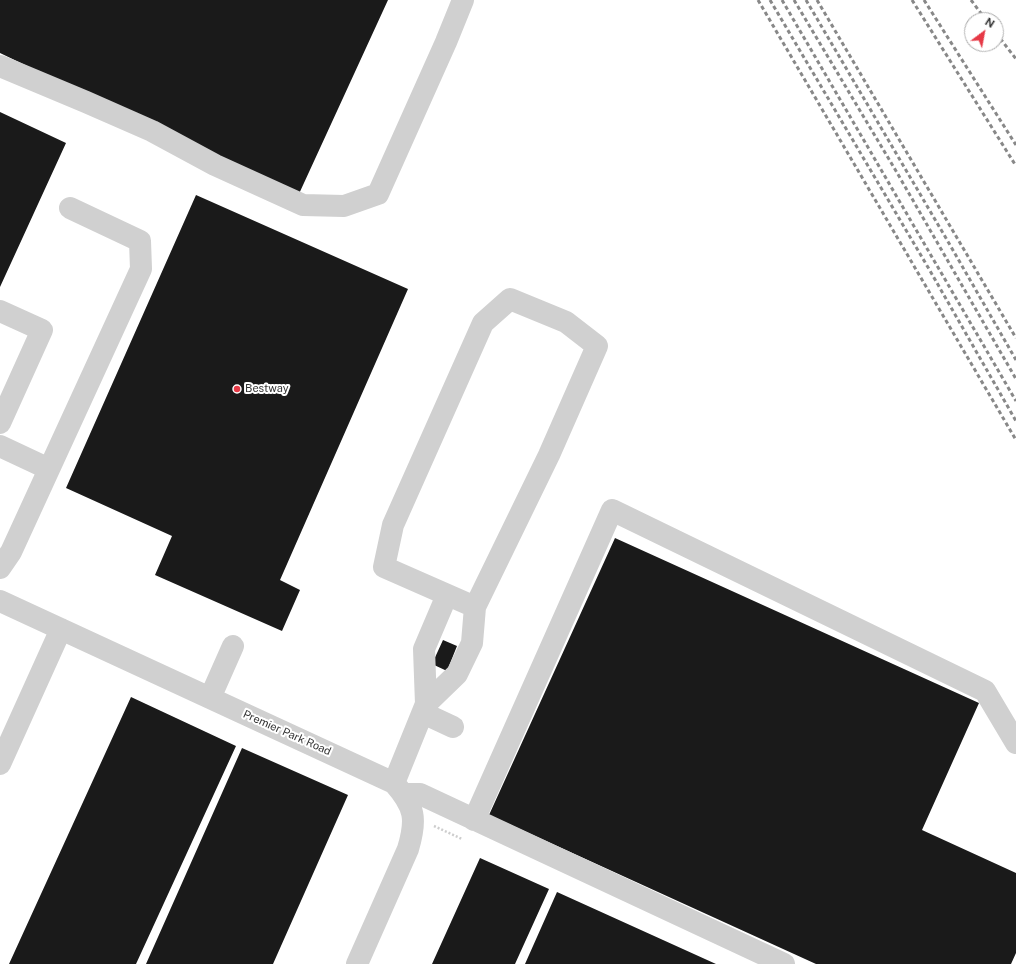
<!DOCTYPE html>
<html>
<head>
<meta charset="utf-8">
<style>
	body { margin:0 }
	#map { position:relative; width:1016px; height:964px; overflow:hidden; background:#fff; font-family:"Public Sans",sans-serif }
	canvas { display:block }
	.north { position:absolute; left:964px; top:12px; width:40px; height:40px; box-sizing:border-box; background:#fff; border:1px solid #adadad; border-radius:50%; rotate:32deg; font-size:11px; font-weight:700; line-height:16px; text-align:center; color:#333 }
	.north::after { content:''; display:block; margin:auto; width:14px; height:18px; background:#e63946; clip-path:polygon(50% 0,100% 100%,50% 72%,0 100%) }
</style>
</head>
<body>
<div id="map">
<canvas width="1016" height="964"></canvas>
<div class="north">N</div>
</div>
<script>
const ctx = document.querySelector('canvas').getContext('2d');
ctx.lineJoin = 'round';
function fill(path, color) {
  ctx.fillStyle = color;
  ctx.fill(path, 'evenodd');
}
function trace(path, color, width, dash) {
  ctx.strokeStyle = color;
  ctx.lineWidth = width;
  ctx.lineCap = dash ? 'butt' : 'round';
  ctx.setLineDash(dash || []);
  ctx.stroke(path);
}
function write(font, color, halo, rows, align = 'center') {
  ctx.font = font + ' "Public Sans",sans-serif';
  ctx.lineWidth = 4;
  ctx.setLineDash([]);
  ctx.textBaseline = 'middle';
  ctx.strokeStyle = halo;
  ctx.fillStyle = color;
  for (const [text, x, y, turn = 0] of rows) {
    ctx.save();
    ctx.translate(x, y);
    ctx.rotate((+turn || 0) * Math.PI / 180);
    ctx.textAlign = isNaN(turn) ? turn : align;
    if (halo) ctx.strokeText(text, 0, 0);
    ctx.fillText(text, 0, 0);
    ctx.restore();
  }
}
fill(new Path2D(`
	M0,0H388L298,196L0,53Z
	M0,112L66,143L0,287Z
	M196,195L408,289L280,580L300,590L282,631L155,575L172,536L66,488Z
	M615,538L979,703L922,830L1016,873V953L1011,964H816L489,815Z
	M443,640L457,646L447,671L432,664Z
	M131,697L236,746L136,964H9Z
	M242,748L348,795L273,964H146Z
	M480,858L549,889L515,964H432Z
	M557,892L716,964H525Z`), '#1a1a1a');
trace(new Path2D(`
	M434,826L462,839`), '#cdcdcd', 2.5, [2, 2]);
trace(new Path2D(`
	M0,66L86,102L152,131L215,165L303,205L344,206L378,194L446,42L463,0
	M0,311L42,330L0,423
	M0,446L49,469
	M0,568L11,552L141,269L140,241L70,208
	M0,601L394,783C415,807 417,819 408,849L357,964
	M210,698L233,646
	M426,704L424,649L447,595
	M423,713L453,727
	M0,764L61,629
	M394,783L426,704L457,674L472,643L475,607L549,455L597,346L566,322L510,299L483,323L393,525L384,567L475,607
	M403,794H420L784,964
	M474,820L612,510L985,691L1016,743`), '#d0d0d0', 22);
trace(new Path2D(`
	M758,0L1016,440
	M770,0L929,269L1016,421
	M782,0L1016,401
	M794,0L896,171L1016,379
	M806,0L950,245L1016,360
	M817,0L1016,338
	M912,0L1016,166
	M924,0L1016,145
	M971,0L986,20
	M996,33L1016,59`), '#888', 3, [4, 3]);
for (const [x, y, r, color] of [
	[237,389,4,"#e63946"]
]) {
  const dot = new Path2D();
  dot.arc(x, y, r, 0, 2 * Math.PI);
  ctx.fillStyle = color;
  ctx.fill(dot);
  trace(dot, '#fff', 1.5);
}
write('11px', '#333', '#fff', [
	["Bestway",245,389]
], 'left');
write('11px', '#333', '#fff', [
	["Premier Park Road",287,733,24]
]);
</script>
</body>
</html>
